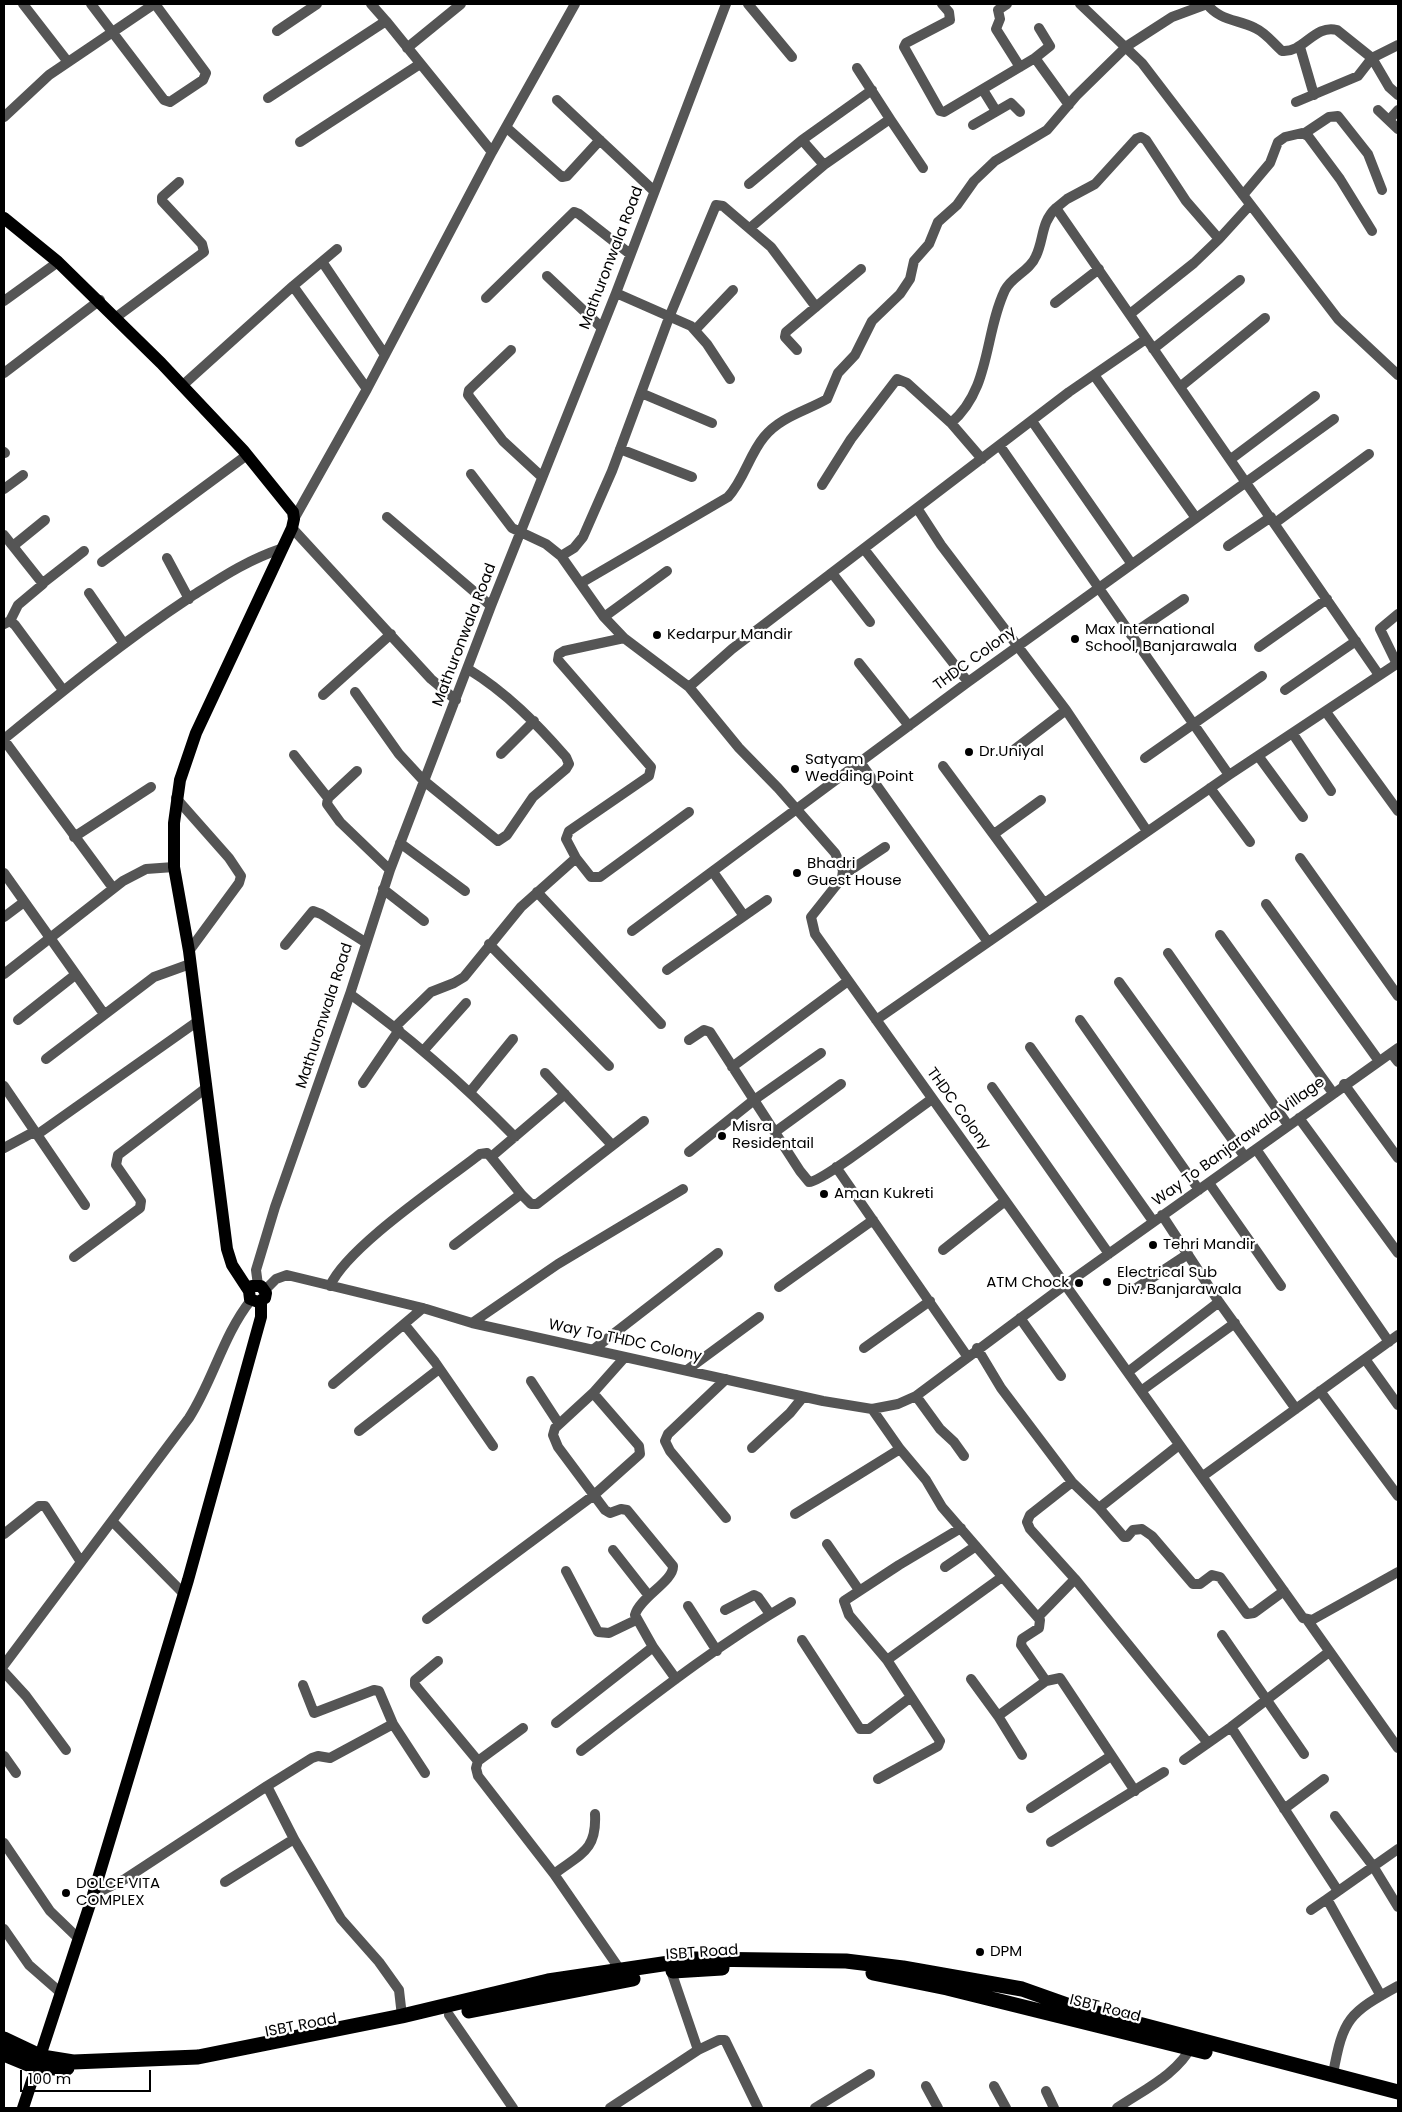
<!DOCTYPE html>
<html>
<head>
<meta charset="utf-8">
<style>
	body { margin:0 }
	#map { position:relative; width:1402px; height:2112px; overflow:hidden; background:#fff; font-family:Poppins,sans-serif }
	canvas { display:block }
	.frame { position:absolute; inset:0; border:5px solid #000; pointer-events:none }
	.scale { position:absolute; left:20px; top:2070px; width:131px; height:22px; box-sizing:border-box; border:2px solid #000; border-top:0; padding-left:6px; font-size:15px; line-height:18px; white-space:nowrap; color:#000; -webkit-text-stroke:4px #fff; paint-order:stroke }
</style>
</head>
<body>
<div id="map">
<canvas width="1402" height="2112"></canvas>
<div class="frame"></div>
<div class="scale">100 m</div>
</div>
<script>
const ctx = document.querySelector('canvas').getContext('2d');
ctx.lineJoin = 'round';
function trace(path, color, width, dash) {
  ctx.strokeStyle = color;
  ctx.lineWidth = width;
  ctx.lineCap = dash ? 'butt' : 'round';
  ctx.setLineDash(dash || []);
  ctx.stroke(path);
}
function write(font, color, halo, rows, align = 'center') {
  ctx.font = font + ' Poppins,sans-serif';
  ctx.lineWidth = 4.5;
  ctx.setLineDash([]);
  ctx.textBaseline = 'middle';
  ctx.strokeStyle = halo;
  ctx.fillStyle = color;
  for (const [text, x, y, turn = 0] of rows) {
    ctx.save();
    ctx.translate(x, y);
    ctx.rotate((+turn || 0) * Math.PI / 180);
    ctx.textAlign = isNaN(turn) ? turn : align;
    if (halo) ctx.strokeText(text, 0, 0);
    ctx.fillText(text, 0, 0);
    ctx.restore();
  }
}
trace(new Path2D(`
	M23,4L68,62
	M91,4L164,100L170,102L203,80L206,73L155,4
	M371,4L386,21
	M748,4L792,57
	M942,4L949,12L950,20L906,43L904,47L940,111L944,112L1035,58L1069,105
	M1007,4L998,10L1000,19L996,29L1020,67
	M1080,4L1142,63L1338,319L1398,375
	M277,31L317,4
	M1300,47L1314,95
	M407,48L461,4
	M1035,58L1050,46L1039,28
	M983,90L996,111
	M268,98L386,21L492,152
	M557,100L654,191
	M1296,102L1358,76L1372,58L1389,87L1398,95
	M1378,110L1398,129
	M4,117L49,75L154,4
	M890,119L923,168
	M1389,120L1398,110
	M973,125L1011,103L1020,112
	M507,128L562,177L567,176L600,140
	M1305,133L1329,117L1338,116L1368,154L1382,190
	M802,140L824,165
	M300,142L420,64
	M749,184L802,140L872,90
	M1243,195L1270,163L1278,142L1285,137L1302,133L1308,136L1340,179L1372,231
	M750,228L824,165L890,119L857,68
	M1219,239L1250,205
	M323,263L385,355
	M547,276L602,328
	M293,286L337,249
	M616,293L691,326L707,344L730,379
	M486,298L574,212L579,214L630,254
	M4,301L58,262
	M1055,303L1099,269
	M1130,314L1194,263L1219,239L1186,201L1146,140L1141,137L1136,139L1095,184L1067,199L1056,208L1379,675
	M115,318L204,252L202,244L162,201V197L179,182
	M695,330L733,290
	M1153,349L1240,280
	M511,350L469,390L468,395L503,441L542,477
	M797,350L785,337L786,332L861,269
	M4,373L100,300
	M1094,375L1196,518
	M183,385L293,286L367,389
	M1180,387L1265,318
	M641,393L712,423
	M1032,421L1131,563
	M1000,446L1229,775
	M620,449L692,477
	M4,452L5,453
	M982,459L951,423C991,389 984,334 1005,290C1012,276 1030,271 1036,256C1044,239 1041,222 1056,208
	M1231,459L1315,396
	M471,474L512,528L546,544L561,556L604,617L624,638L689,687L739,748L778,788L835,853L843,870L842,878L811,917L815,934L1303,1618L1312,1620L1398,1572
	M822,485L851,439L897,379L907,383L951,423
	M4,489L23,475
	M917,508L941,545L1066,710L1147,831
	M387,517L491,606
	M294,519L367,389L492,152L575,4
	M1275,523L1369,454
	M292,528L431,679L456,700
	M4,535L43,584L18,605L10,621
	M13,546L45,520
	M1228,546L1271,517
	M864,549L968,682
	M561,556L574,548L583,537L612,471L670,315L716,205L723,206L771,247L816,307
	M167,558L189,599
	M102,562L247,455
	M832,573L870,622
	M43,583L84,551
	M581,583L728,497C744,480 749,455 764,437C780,417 806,411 827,399L838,373L855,355L872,321L900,294L910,279L914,261L929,244L938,222L957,205L974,181L995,161L1047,130L1076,96L1127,46L1172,17L1207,4C1220,21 1237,19 1255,28C1266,33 1273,43 1282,51C1304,53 1314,24 1337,30L1372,58L1398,45
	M89,593L124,644
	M604,617L667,571
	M4,624L10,621L15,625L63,690
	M1131,635L1184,599
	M1259,647L1327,599
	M859,663L909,726
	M1397,664L1380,629L1398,614
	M689,687L732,649L1069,392L1146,339
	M1285,690L1356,641
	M355,692L399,754L423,780L498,841L507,835L533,797L566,769L569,764L566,757C536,723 507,693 468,669
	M323,695L391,634
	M1326,712L1398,811
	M1293,734L1331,791
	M4,739C64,690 124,641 189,598C222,577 245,561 283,548
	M4,740L113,888
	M1015,749L1066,710
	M501,754L534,721
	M294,755L328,798
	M1259,757L1303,817
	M1145,758L1262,676
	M860,762L988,942
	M943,766L1044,903
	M357,771L328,798L327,804L340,822L390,870
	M1210,788L1250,842
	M176,798L229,858L241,876L239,883L189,951
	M994,834L1041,800
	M74,837L151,787
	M400,843L465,891
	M576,858L591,877H600L689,812
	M1300,858L1398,996
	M713,872L744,916
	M4,873L104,1014
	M843,875L885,847
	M383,889L424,921
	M537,892L661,1024
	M1266,904L1379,1061
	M4,917L24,902
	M632,931L968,682L1334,419
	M1220,935L1333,1093
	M489,944L609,1066
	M285,945L313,911L321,914L365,942
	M1168,953L1288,1125
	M667,970L767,900
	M4,974L123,881L146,869L174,867
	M1119,982L1245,1157
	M350,994C410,1037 463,1084 515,1137
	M18,1020L75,975
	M876,1020L1229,775L1398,663
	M1080,1020L1199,1190
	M395,1027L431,992L454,983L464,977L521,907L576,858L566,839L569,831L649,776L651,767L558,660L559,654L564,651L624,638
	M689,1040L704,1030L710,1032L800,1171L809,1182C823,1182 913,1112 932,1099
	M1030,1047L1153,1221
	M424,1050L466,1003
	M1391,1053L1398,1062
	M46,1059L154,977L190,964
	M732,1067L848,981
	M545,1073L612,1145
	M363,1083L399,1030
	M1344,1084L1398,1158
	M4,1086L85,1205
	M992,1087L1109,1254
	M470,1092L513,1039
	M1299,1118L1398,1253
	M775,1132L841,1084
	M4,1148L30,1134H38L198,1021
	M1256,1149L1389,1342
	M689,1152L754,1100L821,1053
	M836,1167L967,1356
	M1209,1183L1281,1286
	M521,1194L531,1204H537L644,1121
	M1162,1215L1219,1302L1296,1409
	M454,1245L521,1194L491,1157
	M943,1250L1005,1201
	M74,1257L140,1208L141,1201L116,1165L118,1155L206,1088
	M258,1285L256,1270L275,1207L350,994L390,870L491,606L616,293L726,4
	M330,1286C347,1247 443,1183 480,1154L487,1153L491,1157L565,1094
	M779,1287L873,1220
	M1135,1289L1188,1254
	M265,1290L276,1279L287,1275L423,1308L472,1323L823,1401L872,1409L898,1404L916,1396L1065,1285L1398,1048
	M1020,1318L1061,1376
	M472,1323L558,1264L683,1189
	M404,1324L435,1362L493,1446
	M864,1348L930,1301
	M977,1348L1001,1388L1072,1482L1099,1508L1124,1537H1127L1133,1530L1142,1529L1152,1536L1193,1584H1200L1212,1575L1220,1577L1247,1614L1254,1613L1284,1591
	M594,1349L718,1253
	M625,1357L593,1393L555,1428L553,1435L558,1447L605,1510L610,1513L621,1509L627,1510L673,1566C674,1581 639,1598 635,1615L653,1647L676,1679
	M1365,1359L1398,1405
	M687,1370L759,1317
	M1128,1372L1219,1302
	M726,1379L668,1434L665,1441L670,1451L726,1518
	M531,1381L559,1424
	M333,1384L423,1308
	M1141,1391L1235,1323
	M1320,1391L1398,1496
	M916,1396L940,1429L954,1442L964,1456
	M872,1409L900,1449L926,1480L942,1507L1040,1620L1039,1628L1022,1639L1021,1645L1046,1681
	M359,1431L439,1369
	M752,1448L790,1413L803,1397
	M1203,1476L1398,1335
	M1099,1508L1179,1445
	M795,1514L900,1449
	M112,1521L183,1593
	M4,1534L39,1506H45L81,1562
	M827,1544L859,1590
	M613,1550L649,1596
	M945,1567L976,1546
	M566,1571L598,1632L609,1633L636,1620
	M1075,1579L1208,1743
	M688,1606L717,1651
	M725,1610L754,1595L758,1597L770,1614
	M1038,1617L1075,1579L1030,1529L1027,1522L1030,1515L1072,1482
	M427,1619L594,1495L640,1454L639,1446L593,1393
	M1308,1621L1398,1748
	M1222,1635L1304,1754
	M802,1640L860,1729H869L911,1697
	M887,1660L1002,1577
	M438,1661L415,1680V1685L478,1761
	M4,1665L189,1418C213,1381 223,1335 251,1300
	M4,1672L26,1696L66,1750
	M971,1679L998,1716
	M303,1685L314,1713L374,1690L379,1691L393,1724L425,1773
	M556,1723L653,1647
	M1231,1727L1338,1891
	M523,1728L478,1761L476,1768L478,1776L554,1874L621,1971
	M581,1751C649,1699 717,1645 791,1602
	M1022,1755L998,1716L1046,1681L1060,1678L1135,1791
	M4,1756L16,1773
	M1184,1760L1231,1727L1329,1652
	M878,1779L938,1746L940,1741L887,1660L849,1615L844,1601L899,1565L961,1528
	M267,1786L312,1758L318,1756L330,1758L393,1724
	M1031,1808L1111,1756
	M1284,1809L1324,1779
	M1335,1816L1373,1866L1398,1907
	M1051,1842L1164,1772
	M4,1843L50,1911L78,1938
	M554,1874C580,1854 597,1851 595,1814
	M225,1882L294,1839
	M93,1895L125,1879L267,1786L294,1839L341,1919L379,1962L399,1990L402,2016
	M1311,1910L1327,1899
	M4,1929L29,1965L61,1993
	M671,1971L698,2050L719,2040H725L758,2108
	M1381,1996L1327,1899L1398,1849
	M449,2015L513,2108
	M1333,2074C1343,2018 1349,2013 1398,1986
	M926,2086L938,2108
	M994,2086L1006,2108
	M1046,2091L1054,2108
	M610,2108L698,2050
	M815,2108L870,2074
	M1117,2108C1145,2089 1177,2075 1193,2044`), '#555', 10);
trace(new Path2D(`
	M4,218L58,262L161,363L243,450L293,512L294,519L292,528L196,733L180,780L174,823V867L189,951L227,1249L232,1265L249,1291L250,1299L258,1302L265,1298L266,1293L261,1286H252L249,1291
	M23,2108L93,1895L188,1580L261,1317V1302`), '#000', 12);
trace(new Path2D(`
	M673,1971L722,1968
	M873,1973L947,1988L1205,2052
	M469,2011L633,1979
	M4,2039L42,2057L73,2062L198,2057L402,2016L548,1981L696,1959L846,1961L903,1968L1022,1989L1070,2006L1398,2092
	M4,2054L38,2068H67`), '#000', 15);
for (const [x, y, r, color] of [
	[657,635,5,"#000"],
	[1075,639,5,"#000"],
	[969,752,5,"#000"],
	[795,769,5,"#000"],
	[797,873,5,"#000"],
	[722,1136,5,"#000"],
	[824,1194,5,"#000"],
	[1153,1245,5,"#000"],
	[1107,1282,5,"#000"],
	[1079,1283,5,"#000"],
	[66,1893,5,"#000"],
	[980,1952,5,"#000"]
]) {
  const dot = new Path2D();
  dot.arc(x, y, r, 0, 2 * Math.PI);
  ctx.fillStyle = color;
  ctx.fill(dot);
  trace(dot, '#fff', 2);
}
write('15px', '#000', '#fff', [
	["Mathuronwala Road",612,258,-69],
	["Mathuronwala Road",465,635,-69],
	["THDC Colony",975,659,-36],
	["Mathuronwala Road",325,1016,-72],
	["THDC Colony",958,1109,54],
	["Way To Banjarawala Village",1239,1142,-36],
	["Way To THDC Colony",625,1341,12],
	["ISBT Road",702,1953,-4],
	["ISBT Road",1105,2009,14],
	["ISBT Road",301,2026,-11]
]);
write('15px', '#000', '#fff', [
	["Max International",1085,630],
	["School, Banjarawala",1085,647],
	["Kedarpur Mandir",667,635],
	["Dr.Uniyal",979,752],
	["Satyam",805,760],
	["Wedding Point",805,777],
	["Bhadri",807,864],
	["Guest House",807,881],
	["Misra",732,1127],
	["Residentail",732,1144],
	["Aman Kukreti",834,1194],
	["Tehri Mandir",1163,1245],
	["Electrical Sub",1117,1273],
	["Div. Banjarawala",1117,1290],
	["ATM Chock",1069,1283,"right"],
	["DOLCE VITA",76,1884],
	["COMPLEX",76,1901],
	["DPM",990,1952]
], 'left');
</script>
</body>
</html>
